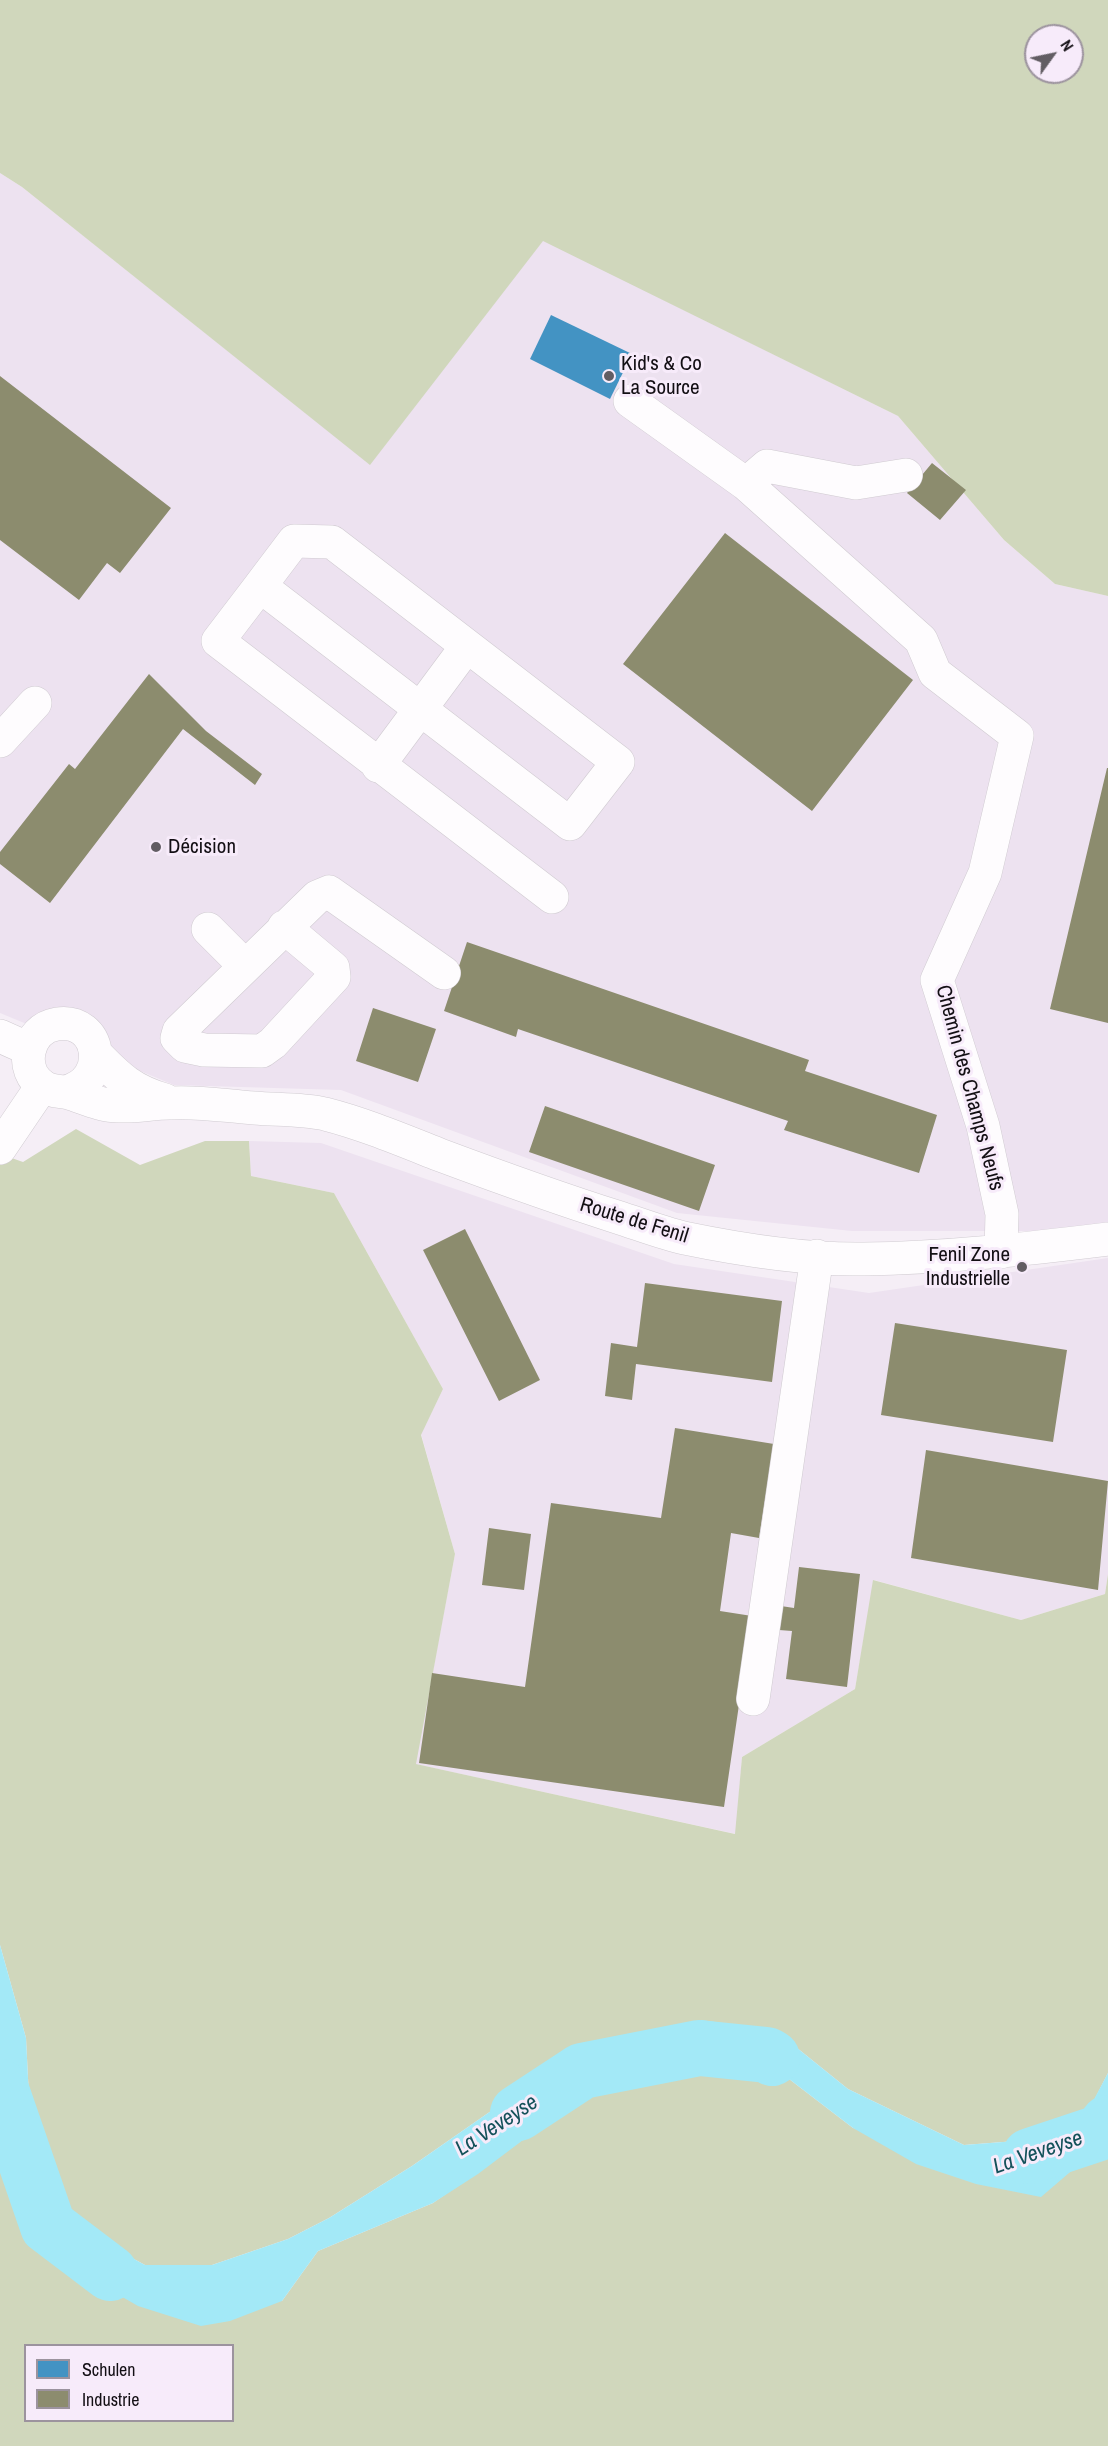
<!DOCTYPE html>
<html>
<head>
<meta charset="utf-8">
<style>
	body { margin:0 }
	#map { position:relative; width:1108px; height:2446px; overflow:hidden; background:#f5eef6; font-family:"Archivo Narrow",sans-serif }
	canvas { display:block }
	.legend { position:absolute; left:24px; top:2344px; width:210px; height:78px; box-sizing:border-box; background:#f7ebfa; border:2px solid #9c939e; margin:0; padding:8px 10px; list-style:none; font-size:18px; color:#130f14 }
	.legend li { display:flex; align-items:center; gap:12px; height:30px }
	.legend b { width:30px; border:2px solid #9c939e }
	.north { position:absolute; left:1024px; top:24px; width:60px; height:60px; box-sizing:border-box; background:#f7ebfa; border:2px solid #9c939e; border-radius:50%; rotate:57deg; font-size:16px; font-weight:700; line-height:24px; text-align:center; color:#130f14 }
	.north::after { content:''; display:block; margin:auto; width:21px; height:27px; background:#625d63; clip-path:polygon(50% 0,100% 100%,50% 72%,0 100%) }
</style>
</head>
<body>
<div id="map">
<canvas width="1108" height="2446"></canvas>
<ul class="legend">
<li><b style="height:16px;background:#4393c3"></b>Schulen</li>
<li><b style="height:16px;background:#8c8c6e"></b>Industrie</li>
</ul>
<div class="north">N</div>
</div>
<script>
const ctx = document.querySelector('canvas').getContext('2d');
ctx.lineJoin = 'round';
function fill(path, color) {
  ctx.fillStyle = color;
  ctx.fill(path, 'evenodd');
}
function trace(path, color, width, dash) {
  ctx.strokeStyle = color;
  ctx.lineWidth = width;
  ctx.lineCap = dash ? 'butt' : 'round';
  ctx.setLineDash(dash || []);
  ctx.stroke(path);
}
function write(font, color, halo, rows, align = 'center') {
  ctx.font = font + ' "Archivo Narrow",sans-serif';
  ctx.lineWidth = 6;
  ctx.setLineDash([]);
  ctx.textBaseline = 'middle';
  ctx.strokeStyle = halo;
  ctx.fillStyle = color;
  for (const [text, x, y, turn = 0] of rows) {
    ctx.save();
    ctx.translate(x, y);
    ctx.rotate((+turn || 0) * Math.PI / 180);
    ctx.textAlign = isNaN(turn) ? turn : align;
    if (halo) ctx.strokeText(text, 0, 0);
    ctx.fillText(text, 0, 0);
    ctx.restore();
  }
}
fill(new Path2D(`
	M0,173L22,187L370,464L543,240L898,416L1004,540L1055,584L1108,596V1231H852L677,1213L341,1090L174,1085L0,1013Z
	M249,1141L321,1143L674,1264L869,1293L1108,1258V1574L1105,1594L1021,1620L874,1580L855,1689L742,1757L736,1834L415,1764L455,1554L421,1434L443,1389L334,1193L251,1176Z`), '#ede2f0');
fill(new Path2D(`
	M0,0H1108V596L1055,584L1004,540L898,416L543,241L370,465L22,187L0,173ZM1036,36H1072V72H1036Z
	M76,1129L140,1165L205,1141H249L251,1176L334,1193L443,1389L421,1435L455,1554L416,1764L735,1834L742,1757L855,1689L873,1580L1021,1620L1105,1594L1108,1574V2073L1084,2120L1016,2141L964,2145L848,2089L776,2031L633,2038L545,2081L491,2111L412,2166L329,2218L288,2239L212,2265H145L95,2238L56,2197L30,2118L26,2038L0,1945V1154L23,1162Z
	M699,2048L776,2069L853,2128L1076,2167L1108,2123V2446H0V2087L48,2226L72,2268L282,2301L318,2251L433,2203L539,2128L582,2071ZM26,2346H232V2420H26Z`), '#d0d7bc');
fill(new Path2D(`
	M0,1945L26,2038L30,2118L56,2197L95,2238L145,2265H212L288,2239L329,2218L412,2166L491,2111L545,2081L633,2038L702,2020L776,2031L848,2089L964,2145L1016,2141L1083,2120L1108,2073V2123L1076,2167L1041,2197L976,2184L916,2164L853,2128L776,2069L699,2048L582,2071L539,2128L478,2174L433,2203L318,2251L282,2301L230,2321L201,2326L138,2306L72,2268L48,2226L0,2087Z`), '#a3e9f7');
fill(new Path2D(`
	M551,315L632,354L610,399L530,359Z`), '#4393c3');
fill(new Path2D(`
	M0,376L171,508L120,573L107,563L79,600L0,540Z
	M932,463L966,490L940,520L907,493Z
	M725,533L913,680L812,811L623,664Z
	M149,674L206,731L262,774L255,785L183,729L50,903L0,864V852L69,764L75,769Z
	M1107,768H1108V1023L1050,1009Z
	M467,942L809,1060L805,1071L937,1115L919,1173L784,1130L788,1121L518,1029L516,1037L444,1011Z
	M373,1008L436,1029L418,1082L356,1061Z
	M545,1106L715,1165L699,1211L529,1152Z
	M465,1229L540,1380L499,1401L423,1250Z
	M645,1283L782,1301L772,1382L636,1364L632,1400L605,1396L611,1343L637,1347Z
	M895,1323L1067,1350L1053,1442L881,1415Z
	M675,1428L774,1444L759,1538L731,1533L720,1611L752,1616L724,1807L419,1763L432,1673L525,1687L551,1503L661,1518Z
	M926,1450L1108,1481L1098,1590L911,1558Z
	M489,1528L531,1534L524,1590L482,1585Z
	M799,1567L860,1574L847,1687L786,1679L792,1631L779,1630L781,1606L794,1608Z`), '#8c8c6e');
trace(new Path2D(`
	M0,2087L48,2226L110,2273
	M518,2113L582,2071L699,2048L767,2055L772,2058
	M1030,2156L1102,2132L1108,2123`), '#a3e9f7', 56);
const minor = new Path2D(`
	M630,401L746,484L921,640L935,673L1017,736L985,873L937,980L983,1126L1002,1214L1001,1252
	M746,484L767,466L856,483L906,475
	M294,541L332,542L618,762L570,824L260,586Z
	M260,586L218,641L552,897
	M0,741L35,703
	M378,766L467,646
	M284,927L333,968L334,977L273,1043L262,1051L204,1050L185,1046L177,1038L179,1031L317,897L329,892L444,973
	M208,929L245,966
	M0,1036L29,1049
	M96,1054C119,1078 133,1091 165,1100
	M65,1092C112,1081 101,1017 57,1024C26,1029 18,1071 44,1087C52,1092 61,1091 69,1093C85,1098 101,1106 119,1106C136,1107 153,1103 170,1103C198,1101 226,1106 254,1108C277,1110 302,1109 325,1114C364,1124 402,1140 440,1155C499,1177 557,1198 617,1217C639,1224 662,1233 684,1238C742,1250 804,1260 864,1259C945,1258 1027,1249 1108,1239
	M0,1148L42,1086
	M753,1699L817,1256`);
trace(minor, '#d0cbd1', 34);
trace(minor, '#fefcfe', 33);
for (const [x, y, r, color] of [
	[609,376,6,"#625d63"],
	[156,847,6,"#625d63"],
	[1022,1267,6,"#625d63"]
]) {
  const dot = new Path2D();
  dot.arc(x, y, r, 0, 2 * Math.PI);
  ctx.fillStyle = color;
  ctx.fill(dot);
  trace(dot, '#f7ebfa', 2);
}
write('21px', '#130f14', '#f7ebfa', [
	["Kid's & Co",621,364],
	["La Source",621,388],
	["Décision",168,847],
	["Fenil Zone",1010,1255,"right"],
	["Industrielle",1010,1279,"right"]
], 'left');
write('21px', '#130f14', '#f7ebfa', [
	["Chemin des Champs Neufs",969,1088,75],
	["Route de Fenil",634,1221,17]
]);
write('italic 22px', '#14515a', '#f7ebfa', [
	["La Veveyse",497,2126,-33],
	["La Veveyse",1038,2153,-19]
]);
</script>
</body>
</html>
